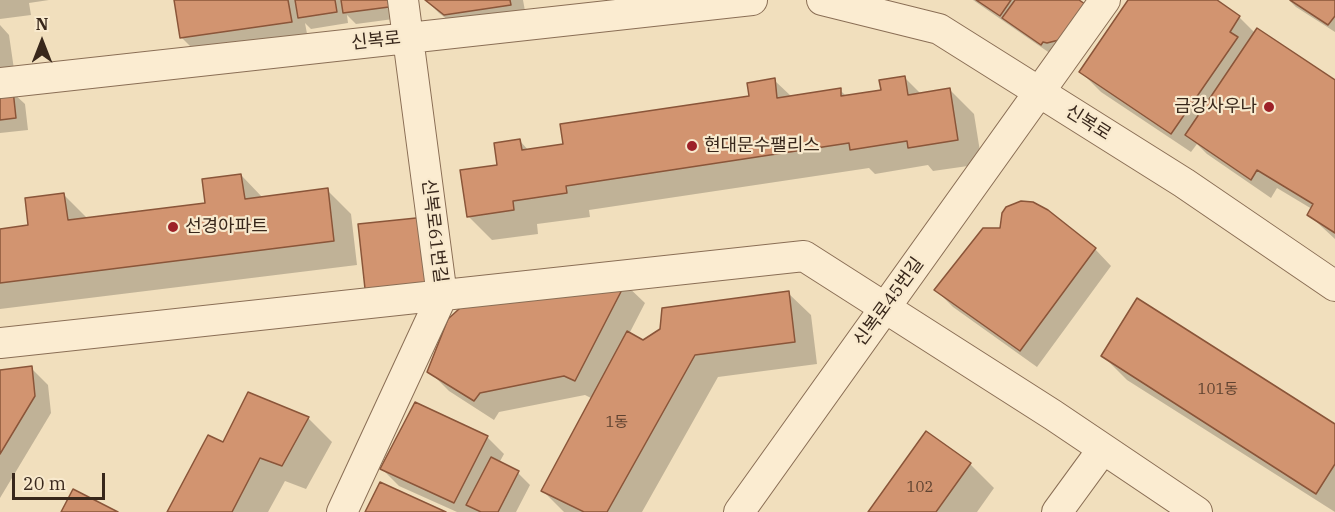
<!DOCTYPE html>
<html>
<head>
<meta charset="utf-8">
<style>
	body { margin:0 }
	#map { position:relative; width:1335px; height:512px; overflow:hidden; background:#f1dfbd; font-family:"IBM Plex Serif",serif }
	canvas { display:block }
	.north { position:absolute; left:12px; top:12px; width:60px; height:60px; -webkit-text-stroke:4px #f8e9cd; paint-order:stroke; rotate:0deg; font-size:16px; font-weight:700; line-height:24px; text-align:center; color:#38271b }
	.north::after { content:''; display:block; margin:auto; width:21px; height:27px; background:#38271b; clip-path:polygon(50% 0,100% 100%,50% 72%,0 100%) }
	.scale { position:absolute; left:12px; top:473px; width:93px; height:27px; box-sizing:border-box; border:3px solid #38271b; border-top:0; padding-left:8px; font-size:18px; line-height:21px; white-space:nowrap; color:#38271b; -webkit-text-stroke:4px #f8e9cd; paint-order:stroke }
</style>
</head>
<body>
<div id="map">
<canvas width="1335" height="512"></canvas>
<div class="north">N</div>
<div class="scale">20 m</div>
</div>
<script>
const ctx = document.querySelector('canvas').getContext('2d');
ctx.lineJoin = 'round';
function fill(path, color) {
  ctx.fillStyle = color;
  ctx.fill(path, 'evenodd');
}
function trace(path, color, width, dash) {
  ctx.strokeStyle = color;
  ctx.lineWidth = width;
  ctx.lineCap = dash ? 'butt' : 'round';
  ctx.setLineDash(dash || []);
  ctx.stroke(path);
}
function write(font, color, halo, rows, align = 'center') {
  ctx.font = font + ' "IBM Plex Serif","Noto Sans KR",serif';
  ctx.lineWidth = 4.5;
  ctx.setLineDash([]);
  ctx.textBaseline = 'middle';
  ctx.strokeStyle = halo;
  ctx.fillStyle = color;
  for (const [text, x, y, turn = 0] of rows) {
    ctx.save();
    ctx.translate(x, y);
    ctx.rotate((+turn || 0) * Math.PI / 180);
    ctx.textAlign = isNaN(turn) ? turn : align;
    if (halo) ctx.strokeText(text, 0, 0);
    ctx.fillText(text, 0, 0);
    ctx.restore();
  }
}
fill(new Path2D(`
	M0,0H49L29,3L31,15L0,19Z
	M176,0H398L401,18L356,24L347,15L348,23L311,29L305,23L308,39L198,54L181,37Z
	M426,0H523L527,22L462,31L439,13Z
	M973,0H1076L1054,56Z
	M1130,0H1215L1239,17L1255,33L1335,82V239L1309,215L1312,209L1277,188L1271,198L1207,154L1197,144L1191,152L1101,92L1081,72Z
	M1289,0H1335V32L1296,7Z
	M0,25L9,35L16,83L0,85Z
	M905,78L921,94L950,90L974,114L982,164L933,171L928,165L875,174L869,168L589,210L590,217L537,224L538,234L492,240L468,216L499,166L520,141L529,151L565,145L751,97L774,80L792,97L840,90L847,97L882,92Z
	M12,92L25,104L28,130L0,133V93Z
	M241,175L263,198L327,190L351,214L357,265L0,309V230L30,227L64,195L88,219L207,204Z
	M1001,229L1095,249L1111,266L1037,367L953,307L936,290Z
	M625,284L645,303L629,334L643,341L662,330L788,293L811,315L817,364L718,377L642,512H564L543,491L593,399L585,395L499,412L494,420L449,391L429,371Z
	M1103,356L1335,426V512L1127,380Z
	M31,368L48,385L51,413L0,498V371Z
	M415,404L488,438L504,454L499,463L518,473L530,485L516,512H457L399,486L382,469Z
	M308,418L332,442L306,489L285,481L268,512H168L224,444Z
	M927,433L970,464L994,488L977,512H870Z`), '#0003');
const building = new Path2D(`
	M174,0H288L292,22L180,38Z
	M295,0H335L337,12L298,18Z
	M341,0H388L389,7L343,13Z
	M425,0H510L511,5L444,15Z
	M976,0H1011L1000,16Z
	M1015,0H1079L1085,4L1059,40L1047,43L1043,42L1041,45L1002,18Z
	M1128,0H1217L1240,16L1230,32L1238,37L1171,134L1079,72Z
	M1290,0H1335V16L1328,25Z
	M1257,28L1335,80V233L1307,215L1313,204L1257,170L1251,180L1185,135Z
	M905,76L908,95L950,88L958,140L908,148L907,141L850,150L849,143L566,186L567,193L513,201L514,210L467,217L460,170L497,165L494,143L520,139L522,150L563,144L560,124L749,96L747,83L775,78L777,98L841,88V96L881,90L879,80Z
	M13,90L16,118L0,120V92Z
	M241,174L245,199L328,188L334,241L0,283V229L28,225L25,198L64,193L68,220L205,203L202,179Z
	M1021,201L1033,202L1048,210L1096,248L1020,351L934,290L983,228H1000L1002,213L1006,207Z
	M426,217L434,276L416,294L366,298L358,224Z
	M626,282L575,381L564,376L480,393L474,401L427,372L448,319L470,299Z
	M789,291L795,342L695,355L607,512H584L541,491L627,331L643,340L660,329L662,308Z
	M1137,298L1335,424V464L1316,494L1101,356Z
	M32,366L35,396L0,454V370Z
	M248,392L309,417L282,466L260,458L232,512H167L208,435L223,442Z
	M415,402L488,436L454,503L380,469Z
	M926,431L971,463L936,512H868Z
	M491,457L519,471L498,512H481L466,505Z
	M380,482L446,512H365Z
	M73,489L118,512H61Z`);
fill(building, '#d29470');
trace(building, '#8a5539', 1.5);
const minor = new Path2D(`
	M822,0L939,29L1184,183L1335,286
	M0,83L752,0
	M0,343L804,256L1053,415L1197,512
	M342,512L442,296L403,0
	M739,512L1105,0
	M1057,512L1103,449`);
trace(minor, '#8a6e55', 32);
trace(minor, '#fbecd1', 30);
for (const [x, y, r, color] of [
	[1269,107,6,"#9d2128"],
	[692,146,6,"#9d2128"],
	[173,227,6,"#9d2128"]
]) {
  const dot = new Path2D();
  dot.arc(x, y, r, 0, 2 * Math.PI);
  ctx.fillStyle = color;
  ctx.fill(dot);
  trace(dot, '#f8e9cd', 2);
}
write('15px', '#5e4230', null, [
	["101동",1218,390],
	["1동",617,423],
	["102",920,488]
]);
write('18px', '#38271b', '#f8e9cd', [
	["신복로",376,41,-6],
	["신복로",1088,123,32],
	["신복로61번길",434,231,83],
	["신복로45번길",889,302,-54]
]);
write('18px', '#38271b', '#f8e9cd', [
	["금강사우나",1257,107,"right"],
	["현대문수팰리스",704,146],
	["선경아파트",185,227]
], 'left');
</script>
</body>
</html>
